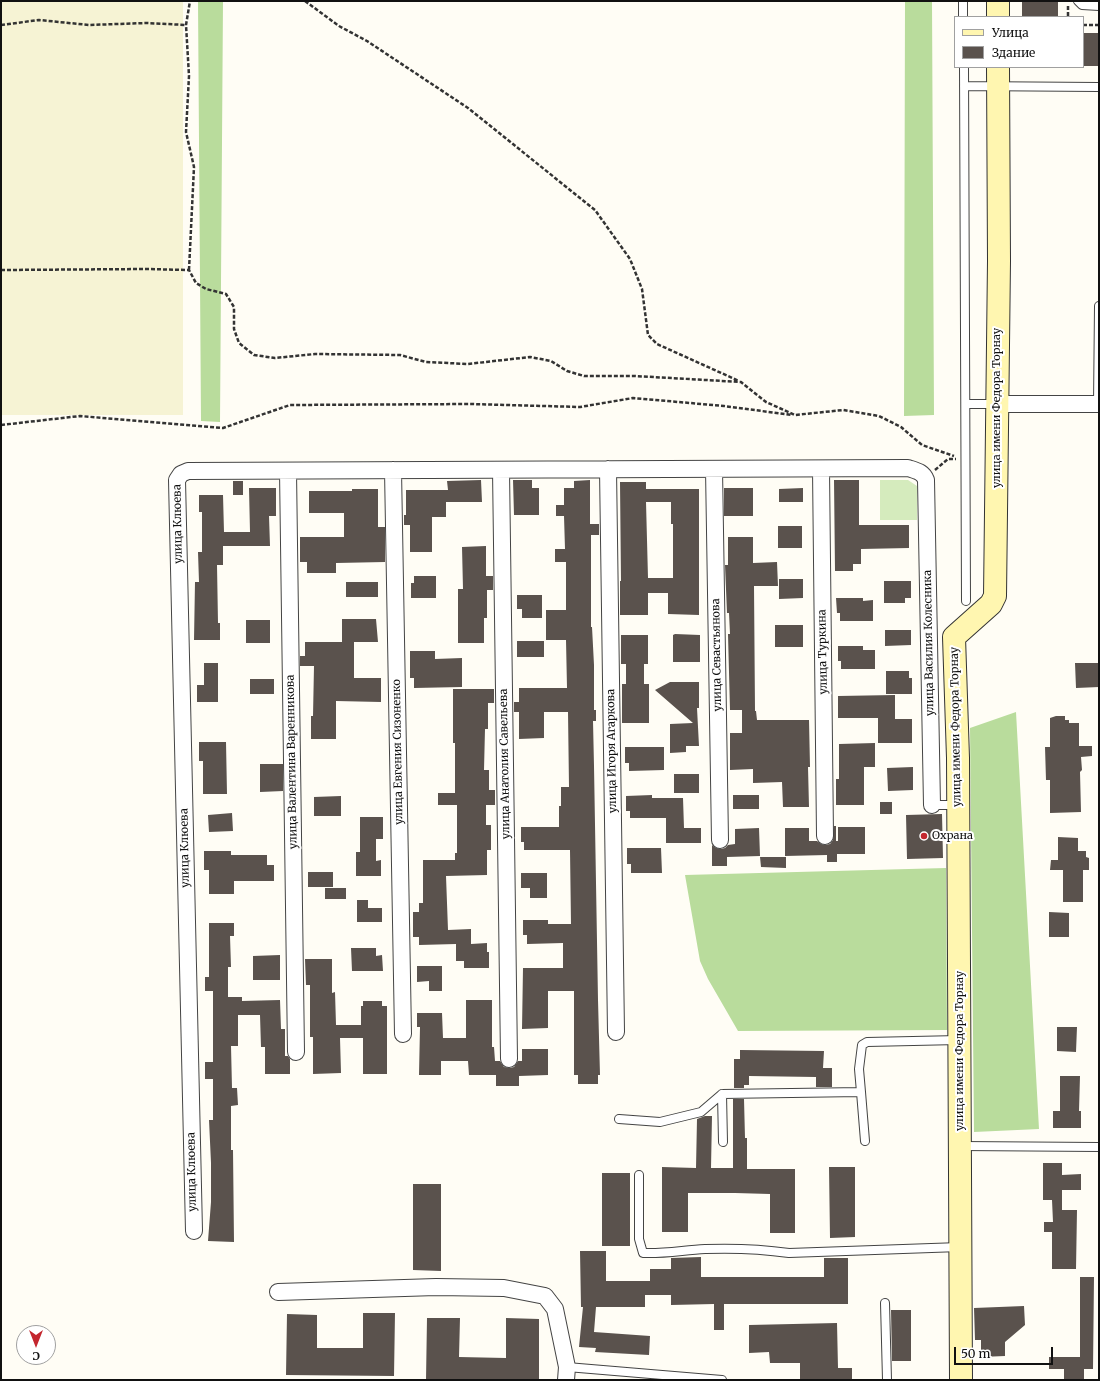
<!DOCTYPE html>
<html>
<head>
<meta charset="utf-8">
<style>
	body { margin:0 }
	#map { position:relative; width:1100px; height:1381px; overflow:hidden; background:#fffdf5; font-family:Merriweather,serif }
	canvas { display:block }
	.frame { position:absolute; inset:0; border:2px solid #111; pointer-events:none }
	.legend { position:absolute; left:954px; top:16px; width:130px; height:52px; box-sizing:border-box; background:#fff; border:1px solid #a0a0a0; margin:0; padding:5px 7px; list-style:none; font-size:12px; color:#111 }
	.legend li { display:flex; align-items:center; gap:8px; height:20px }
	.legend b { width:20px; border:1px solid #a0a0a0 }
	.north { position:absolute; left:16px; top:1325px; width:40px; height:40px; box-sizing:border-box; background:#fff; border:1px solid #a0a0a0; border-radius:50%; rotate:180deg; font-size:11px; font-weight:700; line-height:16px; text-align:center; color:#111 }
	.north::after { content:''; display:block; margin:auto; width:14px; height:18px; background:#c4262e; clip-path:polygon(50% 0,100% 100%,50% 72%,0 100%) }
	.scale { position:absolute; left:954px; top:1347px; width:99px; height:18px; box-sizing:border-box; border:2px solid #111; border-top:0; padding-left:5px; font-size:12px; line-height:14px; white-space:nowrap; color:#111; -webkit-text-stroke:3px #fff; paint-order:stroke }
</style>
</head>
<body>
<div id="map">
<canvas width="1100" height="1381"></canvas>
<div class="frame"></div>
<ul class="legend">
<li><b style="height:5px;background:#fff6b0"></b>Улица</li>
<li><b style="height:11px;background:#5a524d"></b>Здание</li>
</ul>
<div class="north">С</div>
<div class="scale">50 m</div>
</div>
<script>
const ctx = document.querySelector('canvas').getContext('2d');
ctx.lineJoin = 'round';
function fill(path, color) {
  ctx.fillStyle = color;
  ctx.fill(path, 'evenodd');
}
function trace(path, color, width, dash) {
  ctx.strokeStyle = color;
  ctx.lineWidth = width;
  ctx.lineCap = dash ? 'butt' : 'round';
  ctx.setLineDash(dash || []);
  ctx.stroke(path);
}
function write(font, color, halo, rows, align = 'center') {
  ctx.font = font + ' Merriweather,serif';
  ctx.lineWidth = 4;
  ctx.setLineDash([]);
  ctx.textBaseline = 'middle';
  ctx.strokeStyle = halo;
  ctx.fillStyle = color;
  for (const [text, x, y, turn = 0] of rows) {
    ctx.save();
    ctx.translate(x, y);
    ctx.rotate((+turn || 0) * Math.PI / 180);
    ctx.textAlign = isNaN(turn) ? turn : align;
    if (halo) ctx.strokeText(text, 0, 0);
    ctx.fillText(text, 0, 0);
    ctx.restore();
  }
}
fill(new Path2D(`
	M1,1H183V415H1Z`), '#f6f3d4');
fill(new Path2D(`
	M880,480H908L917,486V520H880Z`), '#d5ebbd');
fill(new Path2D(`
	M198,1H223L220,422L201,421Z
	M905,1H932L934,415L904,416Z
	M1016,712L1039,1129L974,1132L970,728Z
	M946,868L947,1030L738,1031L708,979L700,961L685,875Z`), '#b9dc9c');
fill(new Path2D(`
	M1022,1H1058V17H1022Z
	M1083,33H1099V66H1083Z
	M481,480L482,502H446V517H432V552H410V525H404V515H406V490H448L447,481Z
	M513,480H532V488H539V515H514Z
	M590,480V524H599V535H591V627H592L594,665V710H596V721H593L594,766L598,1000L600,1075H598V1084H578V1075H574V991H548V1028L522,1029L523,968H563V943L527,944V935H523V920H548V924H571L570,850H524V842H521V827H559V806H561V787H569L568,712H544V738L519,739V712H514V702H519V688H567L566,640H546V610H566V562H555V549H565L564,516H556V505H564V488H574V481Z
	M834,480H859V525H909V548L861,549V564H853V571H835Z
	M233,481H243V495H233Z
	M620,482H646V489H699V615L668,614V593H648V615H620V581H621ZM646,502H671V524H673V578H648Z
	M249,488H276V516H269L270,546H223V565H217L218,623H220V640H194L195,582H199L198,552H202V512H199V495H223L224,532H250Z
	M724,488H753V516H724Z
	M803,488V502H779V489Z
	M352,489H378V527H385V562L336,563V573H307V562H300V537H344V513H309V491H352Z
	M778,526H802V548H778Z
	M728,537H753V563L777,562L778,586H754L755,711H756L757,720H809L810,767H808L809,807H783L782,782L753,783V769L730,770V733H742V710H730L728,634H730L729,613H727L725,565H728Z
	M486,546V576H493V590H487V618H484V643H458V589H463L462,547Z
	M414,576H436V598H411V583H414Z
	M779,579H803V598L779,599Z
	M884,581H911V598H905V603H884Z
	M346,582H378V597H346Z
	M517,595H542V618H522V609H517Z
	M836,598H863V601L873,600V621H840V613H837Z
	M342,619H376L378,642H354V678H381V702L336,701V739H311V716H313L314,666H300V656H305V642H342Z
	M246,620H270V643H246Z
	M775,625H803V647H775Z
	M885,630H911V645L885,646Z
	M675,634L700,635V662H673V635Z
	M621,635H648V664H644V684H649V723H622V684H626V664H621Z
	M517,641H544V657H517Z
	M838,646H863V650H875V669H841V661H838Z
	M410,651H435V659L462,658V687L414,688V678H410Z
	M204,663H218V702H197V685H204Z
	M1075,663H1099V687L1076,688Z
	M886,671H909V678H912V694H886Z
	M250,679H274V694H250Z
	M670,682H699V708H697L699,746H686V752L670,753V724L693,723L655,690Z
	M453,689H494V703H488V729H485L484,770H489V790H495V805H486V825H491V850H487V875L446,876L448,930L471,929V944L487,943V952H489V968H464V961H456V944L419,945V937H413V912H419V903H423V860H455V853H457V805H438V793H455V743H453Z
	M895,695V719H912V743H878V718H838V696Z
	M1056,716H1065V720H1069V723H1079V746H1092V756L1081,757L1082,770L1080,772L1081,812L1050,813V780H1046L1045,747H1050V718Z
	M199,742H226L227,794H203V761H199Z
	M875,743V767H864V805H836V779H839V744Z
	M625,747H664V770L629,771V763H625Z
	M260,764H283V791L260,792Z
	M913,767V790L888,791L887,768Z
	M674,774H699V793H674Z
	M652,795V798H683L684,828H701V843H666V818H630V811H626V796Z
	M733,795H759V809H733Z
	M341,796V816H314V797Z
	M880,802H892V814H880Z
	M232,813L233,831L209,832L208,815Z
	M942,814L943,858L907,859L906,815Z
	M360,817H383V839H376V861L381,860V876H356V852H360Z
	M834,826H836V841H838V827H865V854H837V862H827V855L785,856V828H809V841H817L821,844L825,845L830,844L833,840Z
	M759,828L760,856L727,857V866H712V845L716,848L721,849L725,848L728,845L735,844V829Z
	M1058,837L1078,838V851H1086V857L1089,858V870H1083V902H1063V870H1050L1051,860H1058Z
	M627,848H661L662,873H631V864H627Z
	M204,851H231V855H267V865H274V881H234V894H209V870H204Z
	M760,857H786V868L761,867Z
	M308,872H333V887H308Z
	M521,873H547V898H530V888H521Z
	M325,888H346V899H325Z
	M357,900H368V908H382V922H357Z
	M1049,912L1069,913V937H1049Z
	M209,923H234V936H230L231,967H228V997H242V1001L280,1000L281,1029H285V1056H288L290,1059V1074H265V1047H261L260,1015H238V1046H231L232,1088H237L238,1105L231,1106V1150H233L234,1242L208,1241L211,1202V1163L209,1120H213V1079H205V1062H213V991H205V977H209Z
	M351,948H376V956L382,955L383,971H352Z
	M280,955V980H253V956Z
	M305,959H332V993L335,992L336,1025H361V1006H363V1001H382V1006H387V1074H363V1038H340L341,1073L313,1074V1037H310V985H306Z
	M417,966H442V991H429V981L417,982Z
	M466,1000H492V1047H494L495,1061H500L504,1067L510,1068L514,1067L518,1061H522V1049H548V1075L519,1076V1086H496V1075H469L468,1061H441V1075H419L420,1027H417V1013H442L443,1038H466Z
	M1057,1027H1077L1076,1052L1057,1051Z
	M740,1050L824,1051L823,1068H832V1087H816V1077L749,1076V1085H744V1088H734V1059H740Z
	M1060,1076H1080L1079,1111H1081V1128H1053V1111H1060Z
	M733,1099H744L745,1138H747V1169H795V1233H770V1194L735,1193H688V1232H662V1167L696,1168L697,1119L705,1116H712L711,1168H733Z
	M1043,1163H1062V1175L1081,1174V1190H1062V1210H1077L1076,1269H1052V1232H1044V1222H1053L1052,1200H1043Z
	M829,1167H855V1237L830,1238Z
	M602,1173H630V1246H602Z
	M413,1184H441V1271L413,1270Z
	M580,1251H606V1281H650V1269H671V1258L701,1257V1277H824V1258H848V1304H724V1330H714V1304L671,1305V1295H645V1307H596L594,1332L650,1336L649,1355L595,1352L596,1348L579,1347L583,1307H581Z
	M1080,1277H1094L1093,1369H1084V1380H1064V1369H1049V1357H1080Z
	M1024,1306L1025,1325L1005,1342V1356L981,1357V1340H975L974,1308Z
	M891,1310H911V1361H892Z
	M363,1313H395L394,1376L286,1375L287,1314L317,1315V1348H363Z
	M427,1318H460L459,1357L506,1358V1318L539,1319V1380H426Z
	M837,1323L838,1368H852V1380H800V1363H770L769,1352L749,1353V1325Z`), '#5a524d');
const lane = new Path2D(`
	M963,1V17
	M1078,1L1082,5L1099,6
	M964,67L966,601
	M964,86L1099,87
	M966,404H996
	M1098,404L1099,306
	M932,805H957
	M861,1092L865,1141
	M619,1119L660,1122L701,1112L722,1094
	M723,1142L722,1094L861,1092L859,1069L862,1045L867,1042L959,1040
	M960,1146L1099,1147
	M639,1175V1239L643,1253C665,1254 684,1250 705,1249C733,1248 761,1249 789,1253L960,1247
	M885,1303L887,1380
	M567,1367L722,1380`);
const street = new Path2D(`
	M997,404H1099
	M608,469L616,1032
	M714,469L720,840
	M821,469L825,836
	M393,470L403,1034
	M501,470L509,1059
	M288,471L296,1052
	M194,1231L177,480L181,474L188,471L908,468C917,471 923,472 926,480L932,805
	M278,1292L436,1287L504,1288L545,1296L555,1309L567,1367L566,1380`);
const secondary = new Path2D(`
	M998,17V1
	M961,1380L958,758L954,637L991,604L995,596L999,261L998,67`);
trace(lane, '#444', 10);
trace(street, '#444', 18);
trace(secondary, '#333', 24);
trace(new Path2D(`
	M305,1L339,26L367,41L468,108L595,210L630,259L642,289L648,335L657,344L739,381
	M1068,6V17
	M1,25L39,20L89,25L146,23L186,25
	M1083,25H1099
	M1,270L146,269L189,270L196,283L206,289L226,294L234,307V329L239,343L254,355L275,358L315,354L400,355L426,362L468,364L530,357L551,361L567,371L584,376H635L741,382L766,402L795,415L843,410L879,416L901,427L922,445L954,456
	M189,270L194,167L186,132L189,76L186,25L190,1
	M1,425L80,416L223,428L290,405L471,404L580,407L633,398L724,406L792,415
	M935,470L948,459H956`), '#333', 2.5, [4, 2]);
trace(lane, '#fff', 8);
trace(street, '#fff', 16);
trace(secondary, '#fff6b0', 22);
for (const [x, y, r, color] of [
	[924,836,4,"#c4262e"]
]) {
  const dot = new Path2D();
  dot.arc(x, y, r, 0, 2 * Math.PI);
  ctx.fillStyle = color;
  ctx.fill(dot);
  trace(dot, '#fff', 1.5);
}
write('11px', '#111', '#fff', [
	["улица имени Федора Торнау",997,408,-90],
	["улица Клюева",178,524,-91],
	["улица Василия Колесника",929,643,-91],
	["улица Туркина",823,652,-91],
	["улица Севастьянова",717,655,-91],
	["улица имени Федора Торнау",956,727,-91],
	["улица Игоря Агаркова",612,751,-91],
	["улица Евгения Сизоненко",398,752,-91],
	["улица Валентина Варенникова",292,762,-91],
	["улица Анатолия Савельева",505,764,-91],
	["улица Клюева",185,848,-91],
	["улица имени Федора Торнау",960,1051,-90],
	["улица Клюева",192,1172,-91]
]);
write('11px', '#111', '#fff', [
	["Охрана",932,836]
], 'left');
</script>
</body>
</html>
